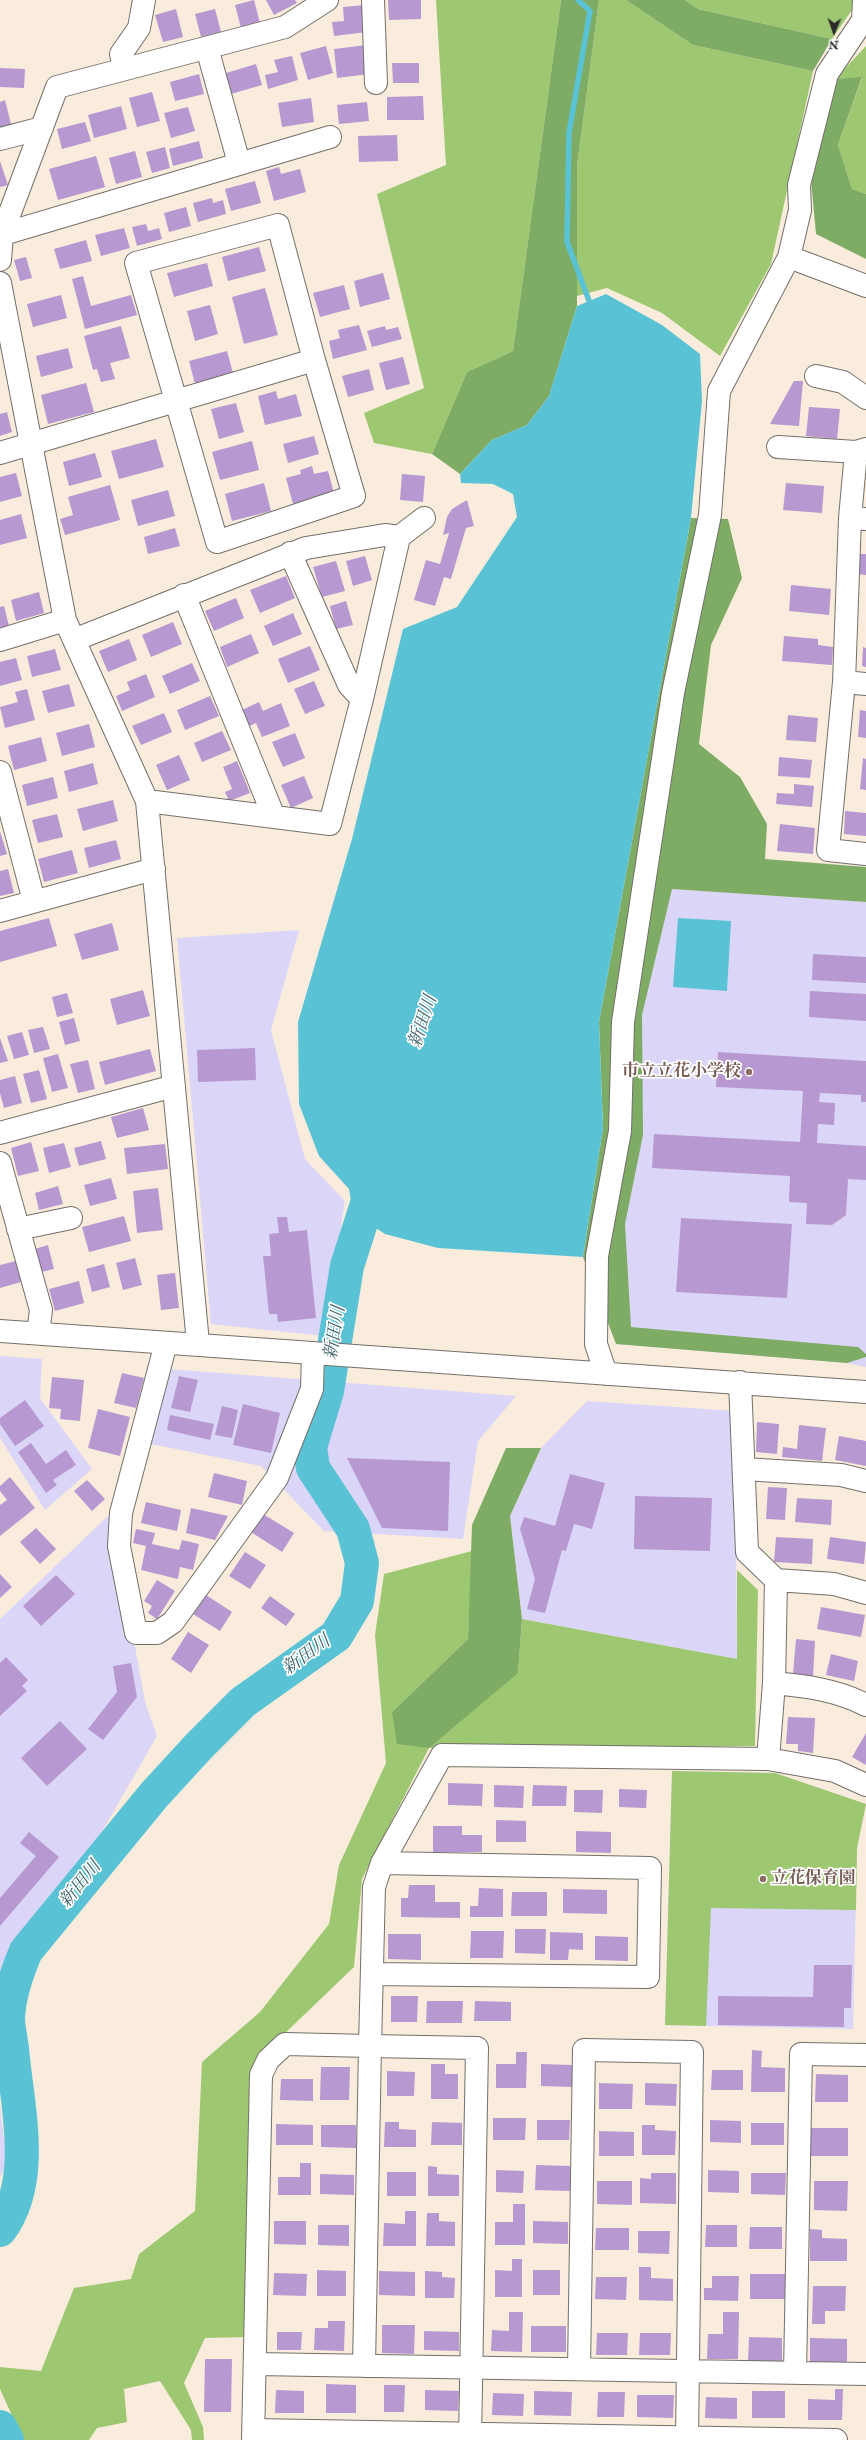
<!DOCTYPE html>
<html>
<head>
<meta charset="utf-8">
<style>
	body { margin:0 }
	#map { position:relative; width:866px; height:2440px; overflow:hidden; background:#f9ecdc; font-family:"IM FELL Double Pica",serif }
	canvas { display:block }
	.north { position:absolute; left:814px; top:12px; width:40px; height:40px; -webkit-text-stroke:3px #fff; paint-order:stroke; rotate:182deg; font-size:11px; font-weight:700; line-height:16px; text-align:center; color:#2b2b2b }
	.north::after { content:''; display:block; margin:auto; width:14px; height:18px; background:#2b2b2b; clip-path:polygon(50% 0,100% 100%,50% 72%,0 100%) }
</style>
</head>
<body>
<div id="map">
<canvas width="866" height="2440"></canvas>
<div class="north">N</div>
</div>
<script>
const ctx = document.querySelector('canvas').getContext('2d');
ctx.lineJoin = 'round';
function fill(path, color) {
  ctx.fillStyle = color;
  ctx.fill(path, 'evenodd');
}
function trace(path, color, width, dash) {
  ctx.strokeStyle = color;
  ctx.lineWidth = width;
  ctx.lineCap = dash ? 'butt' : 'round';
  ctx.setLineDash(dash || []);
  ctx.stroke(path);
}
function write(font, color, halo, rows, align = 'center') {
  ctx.font = font + ' "IM FELL Double Pica","Noto Serif JP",serif';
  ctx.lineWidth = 3.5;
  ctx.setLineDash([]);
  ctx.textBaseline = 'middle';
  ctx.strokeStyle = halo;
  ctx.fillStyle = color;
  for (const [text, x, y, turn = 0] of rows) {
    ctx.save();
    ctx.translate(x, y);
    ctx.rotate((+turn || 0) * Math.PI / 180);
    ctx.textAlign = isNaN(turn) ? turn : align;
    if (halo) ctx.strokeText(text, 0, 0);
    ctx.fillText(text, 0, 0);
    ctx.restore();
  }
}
fill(new Path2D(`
	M658,888L866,902V1367L847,1363L616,1344L631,1016Z
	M299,930L271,1030L305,1159L345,1201L324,1336L211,1324L177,938Z
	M0,1356L42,1359L40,1398L92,1469L45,1510L0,1438Z
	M169,1369L516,1396L478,1441L463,1539L324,1531L261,1466L151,1444Z
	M587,1401L735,1411L737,1659L522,1619L510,1516L541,1448Z
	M111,1513L145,1702L157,1736L85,1861L3,1968L0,1979V1619Z
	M672,1771L775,1773L866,1804L857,1848L853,2029L665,2025Z
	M0,2106L7,2163L0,2178Z`), '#dbd6f7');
fill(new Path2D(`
	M436,0H561L513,351L467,372L432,454L374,443L364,413L424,388L377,194L446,165Z
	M599,0H626L693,45L813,71L771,264L720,356L662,313L607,288L577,296V166Z
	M685,0H852L854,7L832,39L698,9Z
	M866,46V194L852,189L838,145L862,78L835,79Z
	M472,1551L468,1639L392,1712L518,1673L522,1619L737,1659V1570L758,1590L755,1746L429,1748L362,1879L354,1967L281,2037L253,2069L249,2337L205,2338L184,2383L203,2427L204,2440H192L191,2430L160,2381L124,2389L127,2422L97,2428L89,2440H23L0,2389V2367L41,2371L74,2288L131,2279L139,2254L195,2211L202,2062L260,2012L329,1924L339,1865L386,1763L375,1635L384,1574Z
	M672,1771L775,1773L866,1804L857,1848L856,1910L711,1908L706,2026L665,2025Z`), '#9ec772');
fill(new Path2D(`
	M561,0H599L577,166V306L549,396L527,425L492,440L460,474L432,454L467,372L513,351Z
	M626,0H685L698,9L832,39L813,71L693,45Z
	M862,77L838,145L852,189L866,194V259L816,234L810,170L835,79Z
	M691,518L728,519L742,578L711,645L699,744L740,777L767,824L765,859L866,867V902L672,889L642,1015L643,1135L625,1224L631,1327L858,1347L866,1354V1357L847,1363L616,1344L583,1257L603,1128L599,1022Z
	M506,1448H541L510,1516L522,1619L518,1673L429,1748L397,1744L392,1712L468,1639L472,1525Z`), '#7eac64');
fill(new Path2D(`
	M606,294L662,325L700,354L702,401L691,518L599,1022L603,1128L583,1257L438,1248L385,1234L353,1213L349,1189L319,1156L299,1104L298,1022L352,839L403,629L457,607L517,517L513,494L493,484L461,483L460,474L492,440L527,425L549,396L577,306Z
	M678,918L731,921L727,991L673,987Z`), '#59c3d5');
trace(new Path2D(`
	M578,0L590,11L569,133L567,242L591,306`), '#59c3d5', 5.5);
trace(new Path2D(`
	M0,2230C37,2180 17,2106 12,2049C11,2039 8,2028 8,2018C9,1994 17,1972 26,1951L154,1795L198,1747L243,1702L336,1636L357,1601L362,1563L353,1529L313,1468L310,1447L327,1391L347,1266L376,1176
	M0,2427L7,2440`), '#59c3d5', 34);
fill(new Path2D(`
	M254,0L260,23L241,28L235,5Z
	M266,0H295L297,3L274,15Z
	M388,0H421V19L389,20Z
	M364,5L367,32L334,36L332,22L344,21L343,7Z
	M176,9L183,37L163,42L155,15Z
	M215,9L221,32L201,37L195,14Z
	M366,45L369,74L337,78L334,49Z
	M326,46L333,73L308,80L300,53Z
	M292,56L298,80L268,89L265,75L278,72L274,60Z
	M392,63H419V83H393Z
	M256,64L262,85L231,94L226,73Z
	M0,68L25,69L24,88L0,87Z
	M199,74L204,94L175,101L170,82Z
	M152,92L160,121L137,127L129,98Z
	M423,96L424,120H387V97Z
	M311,98L314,122L282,127L278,103Z
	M5,100L11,124L0,127V102Z
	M367,102L369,121L339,124L337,105Z
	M121,106L127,129L94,138L88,115Z
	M188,107L195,131L171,138L164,113Z
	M85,122L91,141L62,149L57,129Z
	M397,135L398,161L359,162L358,136Z
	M199,141L203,158L173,166L169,149Z
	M165,147L170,168L152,173L146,152Z
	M135,151L142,177L116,184L109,158Z
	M96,156L105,187L58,200L49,169Z
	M0,161L8,185L0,187Z
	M279,167L281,174L300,169L306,192L274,201L266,171Z
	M255,181L261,203L231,211L225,189Z
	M212,198L213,203L223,200L226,214L198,222L193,203Z
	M186,207L191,226L169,232L164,213Z
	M146,224L148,231L159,228L162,239L137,246L132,227Z
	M124,228L130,248L101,256L95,235Z
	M86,240L92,261L60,269L54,249Z
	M259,247L266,271L228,281L222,257Z
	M26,257L32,278L20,281L14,260Z
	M207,263L213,286L174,297L167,273Z
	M383,273L390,299L360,307L354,281Z
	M83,276L91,306L131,295L137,315L85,329L72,279Z
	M344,285L350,309L320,317L313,293Z
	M265,288L278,335L244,344L232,297Z
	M61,295L67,318L33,327L27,304Z
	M210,305L218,334L195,341L187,311Z
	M359,325L367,350L333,359L329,341L340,338L338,330Z
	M121,326L130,358L110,363L115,379L101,382L97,369L93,370L84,336Z
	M385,326L386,330L398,327L402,339L372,347L367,331Z
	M68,348L73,368L41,377L36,356Z
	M227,351L233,373L195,384L189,361Z
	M403,357L410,384L386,390L379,363Z
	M369,369L374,390L348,397L342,376Z
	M794,381H803L799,426L770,424Z
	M86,383L94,412L48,424L41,395Z
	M276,391L278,399L296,394L302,416L265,425L258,396Z
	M236,403L244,432L219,439L211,409Z
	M809,407L840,409L837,439L806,436Z
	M7,412L12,432L0,436V414Z
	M314,436L319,454L288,463L283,444Z
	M156,439L164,467L119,479L111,451Z
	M252,441L259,470L220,480L212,452Z
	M95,453L102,477L69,486L63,462Z
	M312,466L314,474L328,471L334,493L293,504L286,478L301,474L300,470Z
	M16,473L22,496L0,502V477Z
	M402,474L425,476L423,502L400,500Z
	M264,483L271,511L232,521L225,494Z
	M786,483L824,486L822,513L783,510Z
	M110,485L120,520L65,535L60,519L73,515L68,497Z
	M168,490L175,516L138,526L131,500Z
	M467,500L474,526L466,528L451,579L444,577L435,606L414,600L426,560L440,564L449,533L443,535L447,517L452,509Z
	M21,514L27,538L0,545V520Z
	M175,528L180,546L148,554L144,537Z
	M859,554H866V575L857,574Z
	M365,556L372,580L353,586L346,561Z
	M336,561L345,591L322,597L313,567Z
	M286,576L295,598L260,613L250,590Z
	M791,585L831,589L829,615L789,611Z
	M39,592L44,613L16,621L11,600Z
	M236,598L244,618L214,631L205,611Z
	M346,601L353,625L336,629L330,606Z
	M4,606L9,626L0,628V607Z
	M293,613L302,634L273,646L264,626Z
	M173,622L182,644L151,657L142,635Z
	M251,634L259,653L227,667L220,647Z
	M784,636L818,639V645L833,647L832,665L782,661Z
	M129,639L137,660L108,672L99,651Z
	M310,646L320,670L288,683L278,659Z
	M863,647L866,648V667L862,666Z
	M55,649L61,670L32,677L27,656Z
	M16,658L22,680L0,686V662Z
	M192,663L200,681L170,694L162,676Z
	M146,674L155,697L122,711L116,696L130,690L127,682Z
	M314,681L325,706L305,714L294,689Z
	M69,684L75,706L48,713L42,691Z
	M27,689L35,720L5,728L0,707L18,702L15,692Z
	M210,696L219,716L185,730L177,710Z
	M259,702L263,711L281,703L290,726L262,737L256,723L249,726L242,710Z
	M860,710L866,711V738L858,737Z
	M164,713L172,732L141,745L132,726Z
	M788,715L818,718L816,742L786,740Z
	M89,724L95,747L62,756L56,733Z
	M222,731L231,750L202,762L194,743Z
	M295,733L305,758L283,767L272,742Z
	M41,737L47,761L14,770L8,746Z
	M179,755L190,780L167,790L156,765Z
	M779,757L812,760L810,778L778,776Z
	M863,758L866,759V790L860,789Z
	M237,761L250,793L229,801L225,792L232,789L223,767Z
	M93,763L98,784L69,792L64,771Z
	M304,776L313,798L291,808L281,785Z
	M53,777L58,798L27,806L22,785Z
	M794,784L814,786L812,807L776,804L777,793L794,794Z
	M113,800L118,821L83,831L77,809Z
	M845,811L866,813V836L844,834Z
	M57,814L63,837L38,843L32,820Z
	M780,824L815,828L813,854L777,851Z
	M0,831L7,854L0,856Z
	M116,840L121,859L89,868L84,848Z
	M72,850L78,873L44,882L38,859Z
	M8,869L14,893L0,896V871Z
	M49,918L57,946L0,962V931Z
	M112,923L119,950L82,960L74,934Z
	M813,954L866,957V983L812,980Z
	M143,990L150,1016L117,1025L110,999Z
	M810,991L866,994V1021L809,1017Z
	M67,993L73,1013L57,1017L52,997Z
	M74,1018L80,1041L65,1045L59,1022Z
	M43,1027L50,1049L34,1053L28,1030Z
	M22,1032L29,1055L14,1059L7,1036Z
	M0,1038L8,1061L0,1063Z
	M255,1048L256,1080L198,1082L197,1050Z
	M150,1049L156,1071L105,1085L99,1062Z
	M718,1052L866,1061V1102H861V1095L820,1093L819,1102L835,1103L834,1125L818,1124L817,1143L866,1146V1180L848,1179L846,1215L832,1225L806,1224L807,1203L789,1202L790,1176L652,1168L654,1134L800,1142L803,1091L716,1087Z
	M58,1054L68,1088L52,1092L43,1058Z
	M88,1060L95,1089L78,1093L70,1064Z
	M39,1070L47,1099L31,1103L23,1074Z
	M15,1076L22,1103L4,1108L0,1093V1080Z
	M143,1108L149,1130L117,1138L111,1117Z
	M101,1141L106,1159L79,1166L74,1148Z
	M31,1142L39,1171L18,1176L11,1148Z
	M64,1143L71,1167L49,1173L43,1148Z
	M165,1144L168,1169L127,1174L124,1148Z
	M111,1178L117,1199L90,1206L84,1185Z
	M58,1186L63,1204L39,1210L35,1193Z
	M158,1188L163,1230L137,1233L133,1191Z
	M124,1216L131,1241L89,1252L82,1227Z
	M277,1217H287L289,1232L307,1230L316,1318L278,1322L277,1314H269L263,1256H271L269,1234L279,1233Z
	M681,1218L792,1224L787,1298L676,1292Z
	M48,1245L54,1269L41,1272L35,1249Z
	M135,1258L142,1285L123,1290L116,1263Z
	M16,1261L21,1282L0,1288V1265Z
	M104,1264L110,1287L92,1292L86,1269Z
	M175,1273L179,1308L161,1310L157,1275Z
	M79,1281L84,1303L55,1311L49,1289Z
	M122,1373L144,1378L136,1408L114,1403Z
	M179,1376L198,1380L190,1412L171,1408Z
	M52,1377L84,1380L80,1421L60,1419L61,1409L49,1408Z
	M25,1400L44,1426L15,1446L0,1424V1418Z
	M243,1404L280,1413L271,1453L233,1445Z
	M222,1406L238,1410L232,1438L215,1435Z
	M98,1409L130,1417L120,1456L88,1448Z
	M170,1415L214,1424L210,1440L167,1430Z
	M757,1422L779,1424L777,1454L756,1452Z
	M799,1425L826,1428L822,1461L782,1457L783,1447L797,1449Z
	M839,1436L866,1441V1466L835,1460Z
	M31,1443L46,1464L66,1450L76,1465L53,1480L57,1485L46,1493L18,1452Z
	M347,1458L450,1462L448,1531L382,1528Z
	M214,1473L247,1481L242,1505L208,1497Z
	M570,1474L605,1483L592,1529L574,1524L566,1551L562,1550L545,1613L527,1609L535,1579L520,1529L524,1517L555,1526Z
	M10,1477L35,1508L0,1536V1505L7,1500L0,1491V1486Z
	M87,1480L105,1499L92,1511L74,1491Z
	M768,1487L787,1488L785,1520L766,1519Z
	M635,1496L712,1498L710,1551L634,1549Z
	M797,1498L832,1500L831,1525L795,1522Z
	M146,1502L181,1510L177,1531L141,1523Z
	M191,1508L228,1516L215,1540L186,1533Z
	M263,1514L294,1533L282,1552L251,1532Z
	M36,1528L56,1549L40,1564L20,1542Z
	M136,1529L155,1533L152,1544L179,1550L182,1540L199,1544L193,1570L180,1567L178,1579L141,1570L146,1546L133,1543Z
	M776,1537L813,1539L812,1564L774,1562Z
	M830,1537L866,1542L864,1564L827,1559Z
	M245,1552L266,1565L250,1589L229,1576Z
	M0,1574L12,1587L0,1598Z
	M56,1575L75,1594L41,1626L23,1606Z
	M157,1580L175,1591L157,1619L148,1613L152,1606L144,1601Z
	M206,1595L232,1612L220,1631L193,1614Z
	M270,1596L295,1614L286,1626L261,1608Z
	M821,1607L865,1615L861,1637L817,1629Z
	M188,1632L209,1645L191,1673L171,1659Z
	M796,1639L815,1641L813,1676L793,1674Z
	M831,1654L858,1661L854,1681L826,1675Z
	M6,1657L28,1680L22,1686L27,1691L0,1716V1663Z
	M131,1663L137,1697L103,1740L88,1729L117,1692L113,1666Z
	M788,1717L815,1718L813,1753L798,1751V1744H786Z
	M60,1721L87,1749L47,1786L21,1758Z
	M866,1733V1765L852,1757Z
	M448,1783L483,1784L482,1806L448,1805Z
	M494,1785L524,1786L523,1808L494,1807Z
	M533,1785L567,1786L566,1806H532Z
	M619,1789L647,1790L646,1808L619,1807Z
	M574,1790H603L602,1813L574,1812Z
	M496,1820L526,1821V1842H496Z
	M433,1826H462V1835H482V1852H433Z
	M576,1831L611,1832V1853L576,1852Z
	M29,1832L59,1857L0,1926V1898L36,1856L20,1843Z
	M409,1885H435V1902H460V1918L401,1917V1898H408Z
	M479,1888L503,1889V1917H470V1906H478Z
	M563,1889L607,1890V1914L563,1913Z
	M512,1892H547V1916H511Z
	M515,1929H546L545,1954L515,1953Z
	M471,1931H504L503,1958H470Z
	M550,1932L583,1933V1950L569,1949L568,1960H550Z
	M388,1934H421V1960L388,1959Z
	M595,1936L628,1937V1961L595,1960Z
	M814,1965H852L851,2008H844V2027L718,2025V1996L813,1997Z
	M391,1996H418L417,2022H391Z
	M427,2001H463L462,2023H426Z
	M475,2001L511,2002V2021H474Z
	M752,2050L762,2051L761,2067L785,2068V2092H751Z
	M516,2052H527L526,2088H496V2064H516Z
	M431,2064H445V2074H458V2099H431Z
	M541,2064L572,2065V2087L541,2086Z
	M321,2067H350L349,2100H320Z
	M712,2070H743V2090H711Z
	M387,2071L415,2072L414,2096H387Z
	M816,2074L848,2075V2102H815Z
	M281,2079H313V2101L280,2100Z
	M599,2083L633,2084L632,2109H599Z
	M645,2083L677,2084L676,2106L645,2105Z
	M493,2118H526L525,2140H493Z
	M537,2120H570L569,2140H537Z
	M710,2120L741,2121V2143L710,2142Z
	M385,2122H399V2129L416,2130V2147H384Z
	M432,2122L462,2123V2145H431Z
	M751,2123H784V2145H751Z
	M276,2124L313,2125V2145H276Z
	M321,2125H356V2148L321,2147Z
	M642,2125H655V2130L676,2131L675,2155H642Z
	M811,2128H848V2156H810Z
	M599,2131L634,2132V2156H599Z
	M300,2163H311V2195H278V2177H300Z
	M536,2165L570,2166V2191L535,2190Z
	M428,2166L437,2167V2174L459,2175V2196H428Z
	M496,2170L524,2171L523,2193L496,2192Z
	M708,2170L739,2171V2193L708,2192Z
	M387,2172H416V2196H387Z
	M651,2173H676V2204L640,2203V2178L651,2179Z
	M751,2173H786L785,2195L751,2194Z
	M320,2174L354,2175V2195L320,2194Z
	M597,2181H632V2205L597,2204Z
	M814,2181H848L847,2211L814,2210Z
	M513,2204H525V2245H495V2222H513Z
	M405,2211H416V2246H383L384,2223L405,2224Z
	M427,2213H439V2221L455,2222V2246H426Z
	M274,2221H306V2245L274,2244Z
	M533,2221L568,2222V2244L533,2243Z
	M318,2225H349V2246L318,2245Z
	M706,2225H737V2247H705Z
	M750,2227H782V2249H749Z
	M596,2228H629V2250H595Z
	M810,2229L822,2230V2238L847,2239V2261H810Z
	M638,2231H670L669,2254L638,2253Z
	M512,2259H522V2297H495V2270L512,2271Z
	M639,2267H651V2278L673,2279V2301L639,2300Z
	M317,2270L346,2271V2296H317Z
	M533,2270H560V2295H533Z
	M379,2271L415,2272V2296L379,2295Z
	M425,2271L442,2272V2277L455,2278L454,2298H425Z
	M274,2273L307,2274L306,2296L273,2295Z
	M750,2274H785V2299H750Z
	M712,2276H739L738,2301L704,2300V2288H712Z
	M596,2277H627L626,2300L595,2299Z
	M813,2286H846L845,2311H825V2324H812Z
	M509,2312H523L522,2352L491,2351L492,2330L509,2331Z
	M723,2312H739L738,2359H707L708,2334H723Z
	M328,2321H345L344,2351L314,2350L315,2328H328Z
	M382,2325H415L414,2354L382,2353Z
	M531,2326H566V2352H531Z
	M424,2331L459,2332V2351L424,2350Z
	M277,2332H302L301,2350H277Z
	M597,2333H628L627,2355H596Z
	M640,2333H671L670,2355H639Z
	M749,2337L782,2338V2361H748Z
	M810,2338L847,2339V2364H810Z
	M205,2359H232L231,2412H204Z
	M326,2384L356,2385V2413H326Z
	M384,2385H405L404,2412H384Z
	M835,2389H843L842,2420H808V2399L835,2400Z
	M276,2390L304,2391V2413H275Z
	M425,2390L459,2391L458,2411L425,2410Z
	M534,2391L572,2392L571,2416L534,2415Z
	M752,2391H785V2418H752Z
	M598,2392H625L624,2417H597Z
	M493,2393L524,2394L523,2416L492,2415Z
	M637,2395H674L673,2418L637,2417Z
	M706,2397L737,2398V2419L705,2418Z`), '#b798d1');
const minor = new Path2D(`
	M373,0L376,83
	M207,48L239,163
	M124,69L121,54L139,28L144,0
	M0,139L42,128
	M278,225L314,360L354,496L217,542L136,263Z
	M0,235L330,137
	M789,257L866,286
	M0,260L2,234L57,87L285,27L327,0
	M0,283L65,620L147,801L198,1343
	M816,376L843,382L866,398
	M778,447L856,452L866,449
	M856,452L850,518L866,519
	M0,453L314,360
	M850,518L844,682L828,850L866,854
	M290,553L349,685L362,699
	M184,595L274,817
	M0,640L65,620
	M74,640L306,548L385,535L399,537
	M844,682L866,684
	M0,772L34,901
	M147,801L330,824L362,699L399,537L424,518
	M0,911L154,869
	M0,1133L174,1086
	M0,1163L41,1310L38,1333
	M18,1229L71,1218
	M0,1331L866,1392
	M166,1343L121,1513L119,1546L136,1633H157L173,1622L277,1478L312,1389L313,1353
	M606,1374L596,1344L597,1256L620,1131L623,1022L673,693L710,515L719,391L789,257L800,210L799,185L827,74L863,20L864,0
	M740,1382L747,1552L776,1580L834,1584L866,1593
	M744,1469L841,1475L866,1481
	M774,1683C806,1686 837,1690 866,1705
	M768,1759L774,1683L776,1580
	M372,1974L648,1977L650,1868L382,1863
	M255,2364L866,2374
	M364,2366L370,2046L477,2048L470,2440
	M579,2369L584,2050L692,2052L687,2440
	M795,2373L801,2054L866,2055
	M254,2430L836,2440
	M253,2440L261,2075L268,2060L285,2044L370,2046L374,1887L382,1863L442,1755L768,1759L835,1771L866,1785`);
trace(minor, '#736f69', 24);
trace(minor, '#fff', 22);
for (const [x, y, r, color] of [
	[749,1072,4,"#8d6e63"],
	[763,1879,4,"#8d6e63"]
]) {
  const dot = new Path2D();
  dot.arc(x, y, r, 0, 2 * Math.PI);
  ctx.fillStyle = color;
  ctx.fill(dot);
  trace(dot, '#fff', 1.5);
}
write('bold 17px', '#785e54', '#fff', [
	["市立立花小学校",741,1072],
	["立花保育園",771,1879,"left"]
], 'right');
write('italic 18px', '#3b6066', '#fff', [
	["新田川",424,1022,-72],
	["新田川",336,1333,-81],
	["新田川",307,1656,-36],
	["新田川",81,1885,-51]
]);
</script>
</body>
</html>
